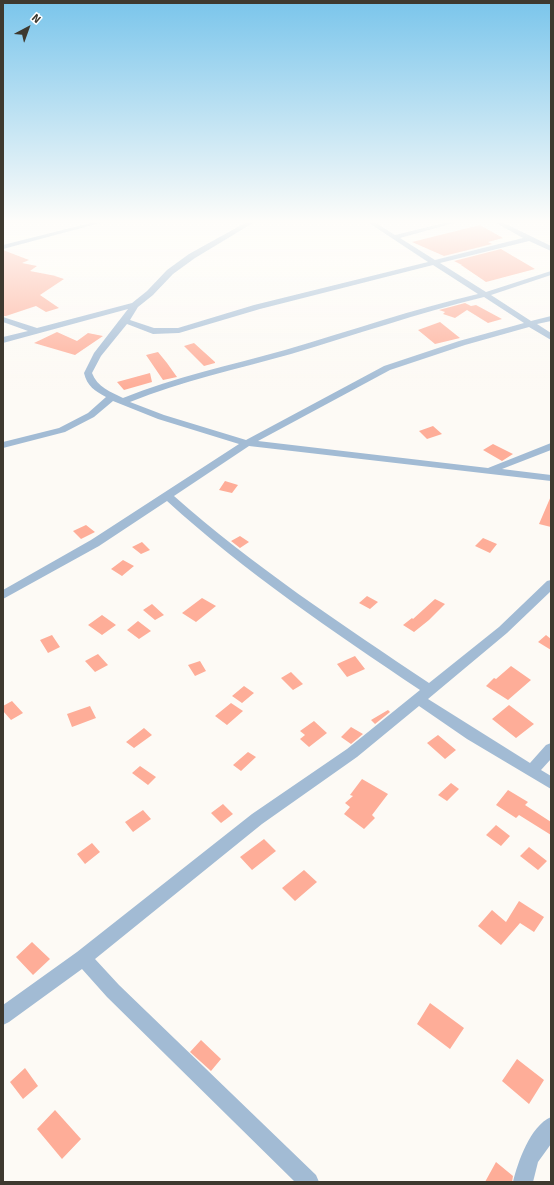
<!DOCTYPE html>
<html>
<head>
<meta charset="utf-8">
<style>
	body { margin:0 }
	#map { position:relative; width:554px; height:1185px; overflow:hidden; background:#fdfaf5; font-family:Signika,sans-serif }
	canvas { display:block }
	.frame { position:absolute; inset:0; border:4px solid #3e392f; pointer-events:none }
	.north { position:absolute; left:8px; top:8px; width:40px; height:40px; -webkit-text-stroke:3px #fff; paint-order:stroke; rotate:41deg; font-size:11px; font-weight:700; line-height:16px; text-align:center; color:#3e392f }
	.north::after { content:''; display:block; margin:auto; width:14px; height:18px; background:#3e392f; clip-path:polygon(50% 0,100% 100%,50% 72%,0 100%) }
</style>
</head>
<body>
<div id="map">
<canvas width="554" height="1185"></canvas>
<div class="frame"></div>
<div class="north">N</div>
</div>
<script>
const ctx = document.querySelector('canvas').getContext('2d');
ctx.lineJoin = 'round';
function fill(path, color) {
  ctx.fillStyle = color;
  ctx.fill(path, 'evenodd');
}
fill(new Path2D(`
	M480,225L503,238L488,242L492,244L444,256L412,242Z
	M501,249L535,269L486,282L461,265H462L454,261Z
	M3,250L29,260L22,263L37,266L30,271L56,276H55L64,279L40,295L59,308L46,312L36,306L6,316H3Z
	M465,303L471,306L476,305L502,319L488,323L467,310L455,318L443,314L445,312L439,310Z
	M440,322L460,338L435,344L418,330Z
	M57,332L77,341L88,333L103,336L75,355L34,343Z
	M194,343L215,362V363L204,366L184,346Z
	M158,352L167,363L177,377L163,380L146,355Z
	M150,373L152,382L124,390L117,382Z
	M433,426L442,434L427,439L419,431Z
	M493,444L513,454L502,461L483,450Z
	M225,481L238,485L232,493L219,490Z
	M551,496V527L539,524Z
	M86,525L95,532L81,539L73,531Z
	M240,536L249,542L240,548L231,541Z
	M483,538L497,544L490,553L475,546Z
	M142,542L150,550L141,554L132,547Z
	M123,560L134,566L122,576L111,569Z
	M367,596L378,602L370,609L359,603Z
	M202,598L216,606L196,622L182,613Z
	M435,599L445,604L429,620L414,632L403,625L412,618L413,619Z
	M152,604L164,615L155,620L143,610Z
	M102,615L116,625L102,635L88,625Z
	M138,621L151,631L139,639L127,630Z
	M52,635L60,647L48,653L40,640Z
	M546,635L551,639V650L538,642Z
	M98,654L108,665L95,672L85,661Z
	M355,656L365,669L347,677L337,664Z
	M200,661L206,671L195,676L188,665Z
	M511,666L531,680L508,700L486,686L494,678L496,679Z
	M291,672L303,684L293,690L281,678Z
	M244,686L254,693L242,703L232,696Z
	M12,701L23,713L11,720L3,711V706Z
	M231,703L243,711L227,725L215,716Z
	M509,705L534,724L516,738L492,719Z
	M90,706L96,718L72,727L67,714Z
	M388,710L390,712L375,724L371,720Z
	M314,721L327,733L309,747L300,739L305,735L300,731Z
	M351,727L363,734L351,744L341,737Z
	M144,728L152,735L134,748L126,742Z
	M438,735L456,750L445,759L427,743Z
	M248,752L256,757L241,771L233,765Z
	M140,766L156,777L148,785L132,773Z
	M362,779L388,794L372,815L375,818L364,829L344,814L350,807L345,803L353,796L350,795Z
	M451,783L459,789L447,801L438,795Z
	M508,790L528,802L525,805L551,822V835L519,815L516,818L496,805Z
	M223,804L233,814L221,823L211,813Z
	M143,810L151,819L133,832L125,822Z
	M496,825L510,836L501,846L486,835Z
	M264,839L276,851L252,870L240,857Z
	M92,843L100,852L85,864L77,854Z
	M529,847L547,861L538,870L520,856Z
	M304,870L317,882L295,901L282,888Z
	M519,901L544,917L534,932L520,923L501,945L478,926L492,910L506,922Z
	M32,942L50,959L33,975L16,957Z
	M430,1003L464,1028L450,1049L417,1024Z
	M201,1040L221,1059L211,1071L190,1052Z
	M517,1059L544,1080L529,1104L502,1081Z
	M25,1068L38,1086L23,1099L10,1082Z
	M55,1110L81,1139L62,1159L37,1129Z
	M496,1162L513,1176L512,1182H485Z`), '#fead98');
fill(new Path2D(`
	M90,223H100L3,249V245Z
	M245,223H253L195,258L173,274L153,295L138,307L130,320L154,328H178L254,305L428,262L369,223H376L395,235L444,223H454L400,238L435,260L523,238L496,223H504L551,246V251L529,241L440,263L486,292L551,271V275L491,295L531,321L551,316V321L537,324L551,333V340L529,327L465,345L390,370L258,441L488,468L551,443V450L502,469L551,475V481L249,446L174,496C253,566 341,624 429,683L499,627L547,581L551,580V591L507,633L428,699L530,763L546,745L551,743V759L541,770L551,776V789L467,739L419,706L357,757L262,824L95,959L119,985L316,1175L319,1182H295L107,997L82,969L9,1022L3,1025V1005L77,952L252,814L347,749L420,690C332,631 245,572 167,501L99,546L3,599V590L91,540L239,444L158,419L113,401L94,417L65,432L3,448V442L59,428L88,413L106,397C95,391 87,386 84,373L94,353L128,309L3,343V337L28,331L3,322V317L37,328L132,303L147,291L167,270L189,254ZM433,265L478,294C413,309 350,331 285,350C231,365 175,377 123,398C111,392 97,387 92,373L101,356L127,324L153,334L179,333L260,309ZM484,297L524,323L459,341L384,366L246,440L164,415L130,402C182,381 237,369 291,354C355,335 418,313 484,297Z
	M551,1117V1144L538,1162L533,1182H513C518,1162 530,1126 551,1117Z`), '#a2bbd4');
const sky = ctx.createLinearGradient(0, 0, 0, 389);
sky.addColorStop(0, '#7ac5eb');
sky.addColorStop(0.57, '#fefdfa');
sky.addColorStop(1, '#fefdfa00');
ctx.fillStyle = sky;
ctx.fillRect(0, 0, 554, 389);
</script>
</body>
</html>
